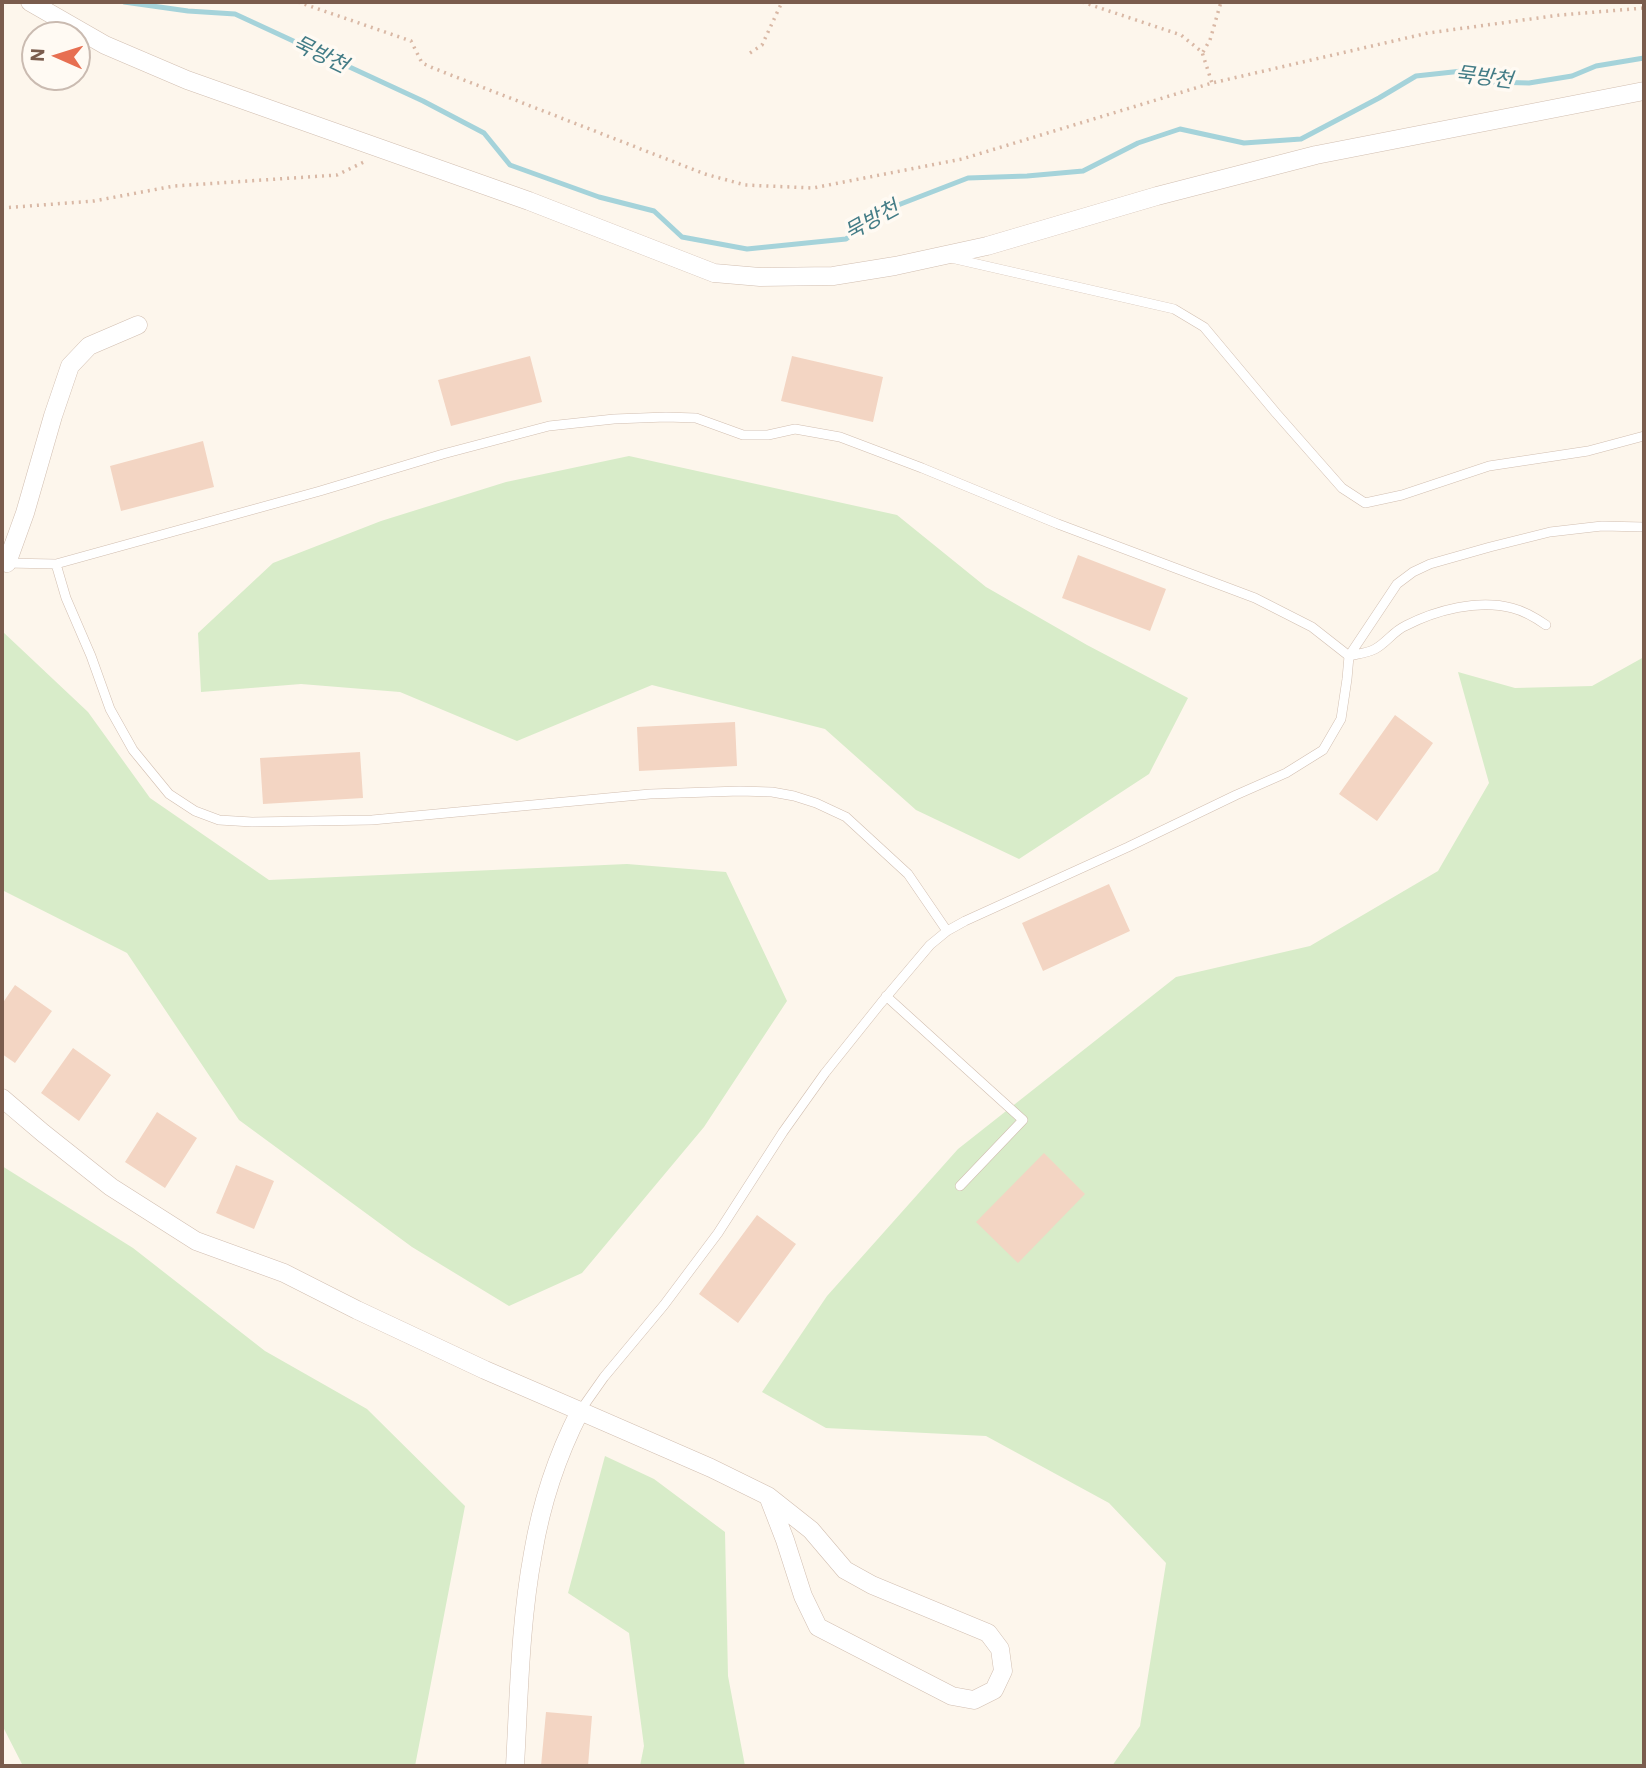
<!DOCTYPE html>
<html>
<head>
<meta charset="utf-8">
<style>
	body { margin:0 }
	#map { position:relative; width:1646px; height:1768px; overflow:hidden; background:#fdf6ec; font-family:"IBM Plex Sans",sans-serif }
	canvas { display:block }
	.frame { position:absolute; inset:0; border:4px solid #7a5c4d; pointer-events:none }
	.north { position:absolute; left:21px; top:21px; width:70px; height:70px; box-sizing:border-box; background:#fffaf3; border:2px solid #cabbb1; border-radius:50%; rotate:273deg; font-size:19px; font-weight:700; line-height:28px; text-align:center; color:#7a5c4d }
	.north::after { content:''; display:block; margin:auto; width:24px; height:32px; background:#e76f51; clip-path:polygon(50% 0,100% 100%,50% 72%,0 100%) }
</style>
</head>
<body>
<div id="map">
<canvas width="1646" height="1768"></canvas>
<div class="frame"></div>
<div class="north">N</div>
</div>
<script>
const ctx = document.querySelector('canvas').getContext('2d');
ctx.lineJoin = 'round';
function fill(path, color) {
  ctx.fillStyle = color;
  ctx.fill(path, 'evenodd');
}
function trace(path, color, width, dash) {
  ctx.strokeStyle = color;
  ctx.lineWidth = width;
  ctx.lineCap = dash ? 'butt' : 'round';
  ctx.setLineDash(dash || []);
  ctx.stroke(path);
}
function write(font, color, halo, rows, align = 'center') {
  ctx.font = font + ' "IBM Plex Sans","Noto Sans KR",sans-serif';
  ctx.lineWidth = 7;
  ctx.setLineDash([]);
  ctx.textBaseline = 'middle';
  ctx.strokeStyle = halo;
  ctx.fillStyle = color;
  for (const [text, x, y, turn = 0] of rows) {
    ctx.save();
    ctx.translate(x, y);
    ctx.rotate((+turn || 0) * Math.PI / 180);
    ctx.textAlign = isNaN(turn) ? turn : align;
    if (halo) ctx.strokeText(text, 0, 0);
    ctx.fillText(text, 0, 0);
    ctx.restore();
  }
}
fill(new Path2D(`
	M629,456L897,515L986,587L1087,645L1188,698L1149,774L1019,859L916,810L825,729L652,685L517,741L400,692L301,684L201,692L198,633L273,563L381,521L506,482Z
	M2,631L88,712L150,798L269,880L627,864L726,872L787,1001L704,1127L582,1273L509,1306L412,1247L239,1120L127,953L2,890Z
	M1644,657V1766H1112L1140,1726L1166,1563L1109,1503L986,1436L826,1428L762,1392L827,1296L958,1149L1176,977L1310,946L1438,871L1489,783L1458,672L1515,688L1592,686Z
	M2,1166L133,1248L265,1351L367,1409L465,1506L415,1766H23L2,1725Z
	M605,1456L654,1479L725,1532L728,1676L745,1766H640L644,1746L629,1633L568,1593Z`), '#d8ecc9');
trace(new Path2D(`
	M124,2L188,11L235,14L423,101L484,133L510,165L599,197L654,211L682,237L747,249L846,239L880,212L968,178L1027,176L1083,171L1138,143L1180,129L1244,143L1301,139L1379,98L1416,76L1462,71L1492,82L1529,83L1572,76L1596,66L1644,58`), '#a5d3da', 5);
fill(new Path2D(`
	M530,356L542,402L451,426L438,380Z
	M792,356L883,377L873,422L781,401Z
	M203,441L214,487L121,511L110,466Z
	M1078,555L1166,589L1150,631L1062,598Z
	M1395,715L1433,743L1377,821L1339,794Z
	M735,722L737,766L639,771L637,727Z
	M360,752L363,798L263,804L260,758Z
	M1109,884L1130,931L1043,971L1022,923Z
	M15,985L52,1011L15,1063L2,1054V1004Z
	M73,1048L111,1075L79,1121L41,1093Z
	M157,1112L197,1138L165,1188L125,1162Z
	M1044,1153L1085,1194L1018,1263L976,1222Z
	M236,1165L274,1181L254,1229L216,1213Z
	M757,1215L796,1244L738,1323L699,1294Z
	M546,1712L592,1716L588,1766H541Z`), '#f3d5c3');
const lane = new Path2D(`
	M951,258L1174,309L1204,327L1276,413L1342,488L1365,503L1402,495L1489,466L1588,451L1644,436
	M6,563L56,564
	M1349,656L1397,584L1413,572L1430,564L1490,547L1550,532L1602,526L1644,527
	M1349,656C1357,654 1368,653 1375,649C1386,643 1394,631 1405,626C1436,610 1478,599 1512,608C1524,611 1536,618 1546,625
	M886,996L1023,1120L960,1186
	M580,1411L604,1377L664,1305L718,1233L783,1132L825,1073L881,1003L930,945L947,931L965,921L1128,847L1236,795L1286,773L1323,750L1341,719L1347,679L1349,656L1312,627L1255,598L1058,524L922,468L840,437L795,429L768,435H743L696,418L666,417L614,419L549,426L443,454L320,491L56,564L66,598L91,656L110,709L133,750L169,794L195,811L219,820L252,822L372,820L650,794L740,791L772,792L794,796L816,803L846,817L908,874L947,931`);
const street = new Path2D(`
	M30,2L105,45L187,80L529,201L714,273L760,277L833,276L895,266L987,246L1157,196L1316,155L1644,91
	M7,563L25,513L53,416L70,366L89,346L138,325
	M2,1098L43,1133L111,1187L196,1241L284,1273L357,1310L485,1370L580,1411C558,1454 541,1505 533,1553C520,1623 519,1695 515,1766
	M580,1411L711,1468L768,1496L811,1530L845,1570L872,1585L988,1633L1000,1649L1003,1671L994,1690L974,1700L952,1696L818,1627L803,1596L785,1540L768,1496`);
trace(lane, '#d1beb0', 10);
trace(street, '#d1beb0', 19);
trace(new Path2D(`
	M298,2L411,41L422,63L433,68L705,174L745,185L813,188L962,159L1212,83L1428,33L1560,15L1644,8
	M1082,2L1181,35L1202,52L1212,83
	M1203,52L1210,40L1221,2
	M750,53L762,45L782,2
	M2,208L94,201L174,186L337,175L366,161V160`), '#d9b8a5', 3.5, [2, 5]);
trace(lane, '#fff', 9);
trace(street, '#fff', 18);
write('italic 21px', '#437c86', '#fffaf3', [
	["묵방천",320,55,26],
	["묵방천",1484,78,7],
	["묵방천",872,221,-29]
]);
</script>
</body>
</html>
